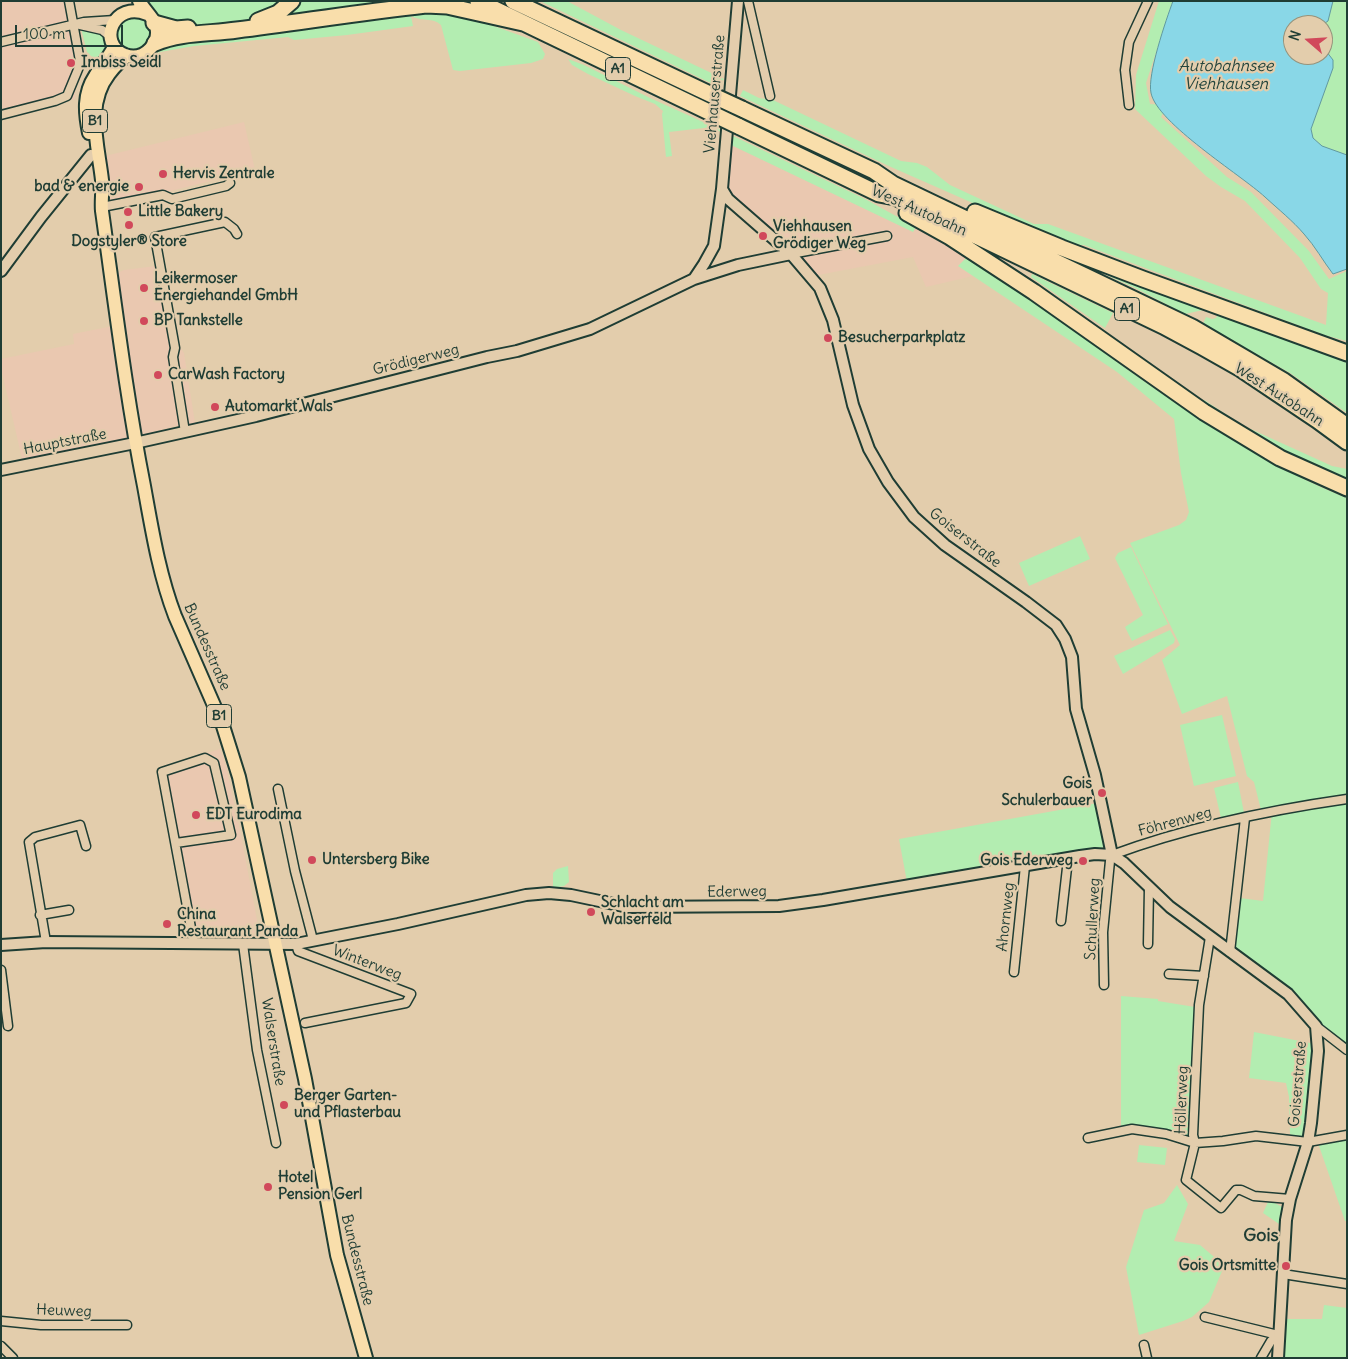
<!DOCTYPE html>
<html>
<head>
<meta charset="utf-8">
<style>
	body { margin:0 }
	#map { position:relative; width:1348px; height:1359px; overflow:hidden; background:#e3cdac; font-family:Delius,sans-serif }
	canvas { display:block }
	.frame { position:absolute; inset:0; border:2px solid #1f3d34; pointer-events:none }
	.north { position:absolute; left:1283px; top:15px; width:50px; height:50px; box-sizing:border-box; background:#e3cdac; border:1px solid #95937c; border-radius:50%; rotate:289deg; font-size:14px; font-weight:700; line-height:20px; text-align:center; color:#1f3d34 }
	.north::after { content:''; display:block; margin:auto; width:18px; height:22px; background:#d1495b; clip-path:polygon(50% 0,100% 100%,50% 72%,0 100%) }
	.scale { position:absolute; left:15px; top:25px; width:108px; height:22px; box-sizing:border-box; border:2px solid #1f3d34; border-top:0; padding-left:6px; font-size:15px; line-height:18px; white-space:nowrap; color:#1f3d34; -webkit-text-stroke:4px #e3cdac; paint-order:stroke }
</style>
</head>
<body>
<div id="map">
<canvas width="1348" height="1359"></canvas>
<div class="frame"></div>
<div class="north">N</div>
<div class="scale">100 m</div>
</div>
<script>
const ctx = document.querySelector('canvas').getContext('2d');
ctx.lineJoin = 'round';
function fill(path, color) {
  ctx.fillStyle = color;
  ctx.fill(path, 'evenodd');
}
function trace(path, color, width, dash) {
  ctx.strokeStyle = color;
  ctx.lineWidth = width;
  ctx.lineCap = dash ? 'butt' : 'round';
  ctx.setLineDash(dash || []);
  ctx.stroke(path);
}
function write(font, color, halo, rows, align = 'center') {
  ctx.font = font + ' Delius,sans-serif';
  ctx.lineWidth = 4.5;
  ctx.setLineDash([]);
  ctx.textBaseline = 'middle';
  ctx.strokeStyle = halo;
  ctx.fillStyle = color;
  for (const [text, x, y, turn = 0] of rows) {
    ctx.save();
    ctx.translate(x, y);
    ctx.rotate((+turn || 0) * Math.PI / 180);
    ctx.textAlign = isNaN(turn) ? turn : align;
    if (halo) ctx.strokeText(text, 0, 0);
    ctx.fillText(text, 0, 0);
    ctx.restore();
  }
}
fill(new Path2D(`
	M1,1H65L76,64L75,99L1,117Z
	M244,122L255,170L110,206L105,156Z
	M729,144L913,232L916,227L967,257L958,266L973,276L926,287L913,257L813,276L730,197L725,183Z
	M156,266L166,271L179,346L184,353L195,423L183,427L176,426L101,446L23,463L1,368V359L74,344L73,334L123,324L115,274L124,270Z
	M220,749L226,766L240,830L260,936L258,938L247,941L188,940L158,768Z`), '#eac8b0');
fill(new Path2D(`
	M145,1H288L251,20L220,24L189,26L159,19Z
	M298,1H458L275,19Z
	M540,1H567L621,30L724,79L717,86Z
	M1159,1H1173L1146,83L1150,104L1164,105V111L1161,117L1227,177L1251,192L1309,251L1329,279L1347,271V341L1324,335L1084,245H1068L891,167L740,96L743,90L759,98L773,100L901,161L917,163L927,167L950,185L1034,224H1048L1326,325L1328,293L1321,289L1300,258L1245,201L1221,187L1206,176L1135,109L1136,75Z
	M1333,1H1347V155L1322,146L1313,138L1311,129L1333,68V60L1323,47L1322,25L1328,21Z
	M434,12L458,13L538,42L545,54L543,59L531,63L460,71L453,70L441,25C433,17 421,22 411,16L413,26L347,35L294,40L288,37L194,46L160,52L150,57L160,46L166,42Z
	M116 34a18 18 0 1 1 36 0a18 18 0 1 1-36 0Z
	M81,28C88,30 96,30 101,34C113,42 106,55 96,61L87,52Z
	M568,59L584,65L650,98L723,131L707,132L704,128L669,132L672,156L666,157L662,114L663,111L655,104L635,96L588,74L572,65Z
	M731,135L865,199L916,227L913,232L729,144Z
	M1058,253L1201,305L1203,310L1185,314L1133,287Z
	M967,257C1093,337 1207,442 1347,498V1046L1235,950L1240,898L1263,901L1272,811L1262,814L1254,782L1247,776L1227,696L1182,714L1162,660L1180,645L1130,543L1179,525L1186,520L1189,512L1181,473L1174,419L1117,372L958,266Z
	M1032,274L1113,313L1105,328L1031,277Z
	M1218,314L1347,360V413L1290,373L1203,324L1206,317L1212,319L1216,318Z
	M1204,400L1244,426L1332,466L1347,469V480C1296,460 1249,432 1203,402Z
	M1080,536L1090,559L1029,586L1019,563Z
	M1131,547L1168,624L1132,641L1125,627L1143,615L1115,558L1118,553Z
	M1170,630L1175,639L1174,643L1123,674L1114,656Z
	M1222,715L1236,776L1194,786L1180,725Z
	M1238,782L1244,813L1221,818L1214,788Z
	M1098,803L1107,842L1102,848L1022,864L907,882L899,839Z
	M568,866L569,882L564,886L553,888V873L557,869Z
	M1121,996L1158,999V1001L1201,1008L1191,1139L1121,1129Z
	M1254,1032L1315,1044L1304,1137L1299,1138L1290,1134L1289,1097L1286,1083L1249,1078Z
	M1347,1139V1221H1345L1318,1143Z
	M1139,1145L1167,1148L1165,1165L1137,1162Z
	M1177,1185L1188,1204L1174,1241L1200,1245L1219,1261L1222,1271L1209,1302L1192,1317L1183,1321L1139,1335L1126,1267L1144,1210L1164,1203Z
	M1268,1202H1273L1282,1207L1279,1224L1263,1213Z
	M1324,1305L1347,1308V1358H1282L1284,1319H1322Z`), '#b3edb1');
const water = new Path2D(`
	M1173,1H1333L1328,21L1322,25H1293V55H1323V47L1333,60V68L1311,129L1313,138L1322,146L1347,155V269L1333,274C1323,261 1315,246 1304,234C1293,221 1278,209 1265,197C1241,175 1157,123 1151,93C1147,75 1166,20 1173,1Z`);
fill(water, '#89d7e7');
trace(water, '#5f999f', 1);
const minor = new Path2D(`
	M748,1L770,96
	M80,25L102,30L111,37
	M1,42L84,22L115,20
	M1129,105L1125,70L1129,42L1148,1
	M1,115L55,101L67,96L79,67L80,61L69,1
	M102,207L163,195L172,199L226,186L230,183
	M791,254L887,236
	M185,432L173,357L175,348L155,237L225,222L234,229L237,234
	M278,789L295,871L313,940
	M176,843L231,835L214,763L205,758L162,772L194,944
	M40,915L69,910
	M1061,921L1068,859
	M1210,937L1199,1005L1193,1135L1195,1143L1186,1180L1221,1208L1236,1190H1241L1254,1196L1290,1199
	M46,942L29,842L35,837L80,825L86,846
	M243,944L257,1050L276,1143
	M296,944L298,951L411,994L406,1003L305,1023
	M1148,944L1149,888
	M1230,952L1245,818
	M1,970L8,1026
	M1014,972L1025,866
	M1169,974L1204,976
	M1104,985L1103,932L1110,861L1112,855C1185,828 1270,810 1347,799
	M1316,1026L1347,1050
	M1088,1138L1132,1129L1166,1134L1195,1143L1223,1141L1256,1136L1308,1142L1347,1135
	M1283,1274L1347,1284
	M1205,1317L1278,1335
	M1,1321L41,1325H127
	M1144,1345L1147,1358
	M1,1346L13,1358
	M1261,1358L1271,1341L1278,1335`);
const tertiary = new Path2D(`
	M722,189L728,199L791,254L820,288L833,320L853,405L869,449L888,482L914,517L945,545L1026,602L1056,625L1065,639L1072,657L1076,709L1095,775L1112,855L1124,863L1170,907L1288,994L1316,1026L1318,1051L1311,1123L1308,1142L1290,1199L1286,1220L1278,1358
	M1,271L41,217L91,155
	M694,279L738,265L791,254
	M1,470L135,443L256,416L487,357L517,351L590,329L694,279L704,264L714,246L722,189L738,1
	M1,945L46,942L296,944L398,924L526,895L549,893L571,895L628,907L779,906L823,900L1080,856L1095,854L1112,855`);
const primary = new Path2D(`
	M139,1C144,9 151,16 155,23C163,42 144,62 125,55C96,43 114,0 147,14
	M128,56C120,60 115,66 109,74C85,105 98,144 102,180C103,191 101,201 102,211C115,303 126,395 144,486C152,530 159,574 175,616L223,726L239,777L305,1079L337,1255L366,1358
	M89,133C85,113 83,94 95,76C101,66 109,57 114,47`);
const motorway = new Path2D(`
	M478,1L713,114
	M513,1L716,97
	M258,21L278,13L292,1
	M154,23L176,29L188,28
	M155,43C181,32 210,34 237,30C300,22 363,12 426,5L447,6L523,23
	M742,109L874,171L893,184L1192,327L1284,381L1347,426
	M738,126L879,194L895,197L1163,326L1202,347L1241,369L1317,420L1347,442
	M975,212L1062,248L1143,279L1347,353
	M907,213L950,237L1034,292L1204,412L1280,458L1347,488`);
trace(minor, '#1f3d34', 11);
trace(tertiary, '#1f3d34', 14);
trace(primary, '#1f3d34', 16);
trace(motorway, '#1f3d34', 19);
trace(minor, '#e3cdac', 8);
trace(tertiary, '#e3cdac', 10);
trace(primary, '#f9deab', 12);
trace(motorway, '#f9deab', 15);
const motorwayBridge = new Path2D(`
	M716,97L742,109
	M713,114L738,126`);
trace(motorwayBridge, '#1f3d34', 19, []);
trace(motorwayBridge, '#f9deab', 15);
for (const [x, y, r, color] of [
	[71,63,5,"#d1495b"],
	[163,174,5,"#d1495b"],
	[139,187,5,"#d1495b"],
	[128,212,5,"#d1495b"],
	[129,225,5,"#d1495b"],
	[763,236,5,"#d1495b"],
	[144,288,5,"#d1495b"],
	[144,321,5,"#d1495b"],
	[828,338,5,"#d1495b"],
	[158,375,5,"#d1495b"],
	[215,407,5,"#d1495b"],
	[1102,793,5,"#d1495b"],
	[196,815,5,"#d1495b"],
	[312,860,5,"#d1495b"],
	[1083,861,5,"#d1495b"],
	[591,912,5,"#d1495b"],
	[167,924,5,"#d1495b"],
	[284,1105,5,"#d1495b"],
	[268,1187,5,"#d1495b"],
	[1286,1266,5,"#d1495b"]
]) {
  const dot = new Path2D();
  dot.arc(x, y, r, 0, 2 * Math.PI);
  ctx.fillStyle = color;
  ctx.fill(dot);
  trace(dot, '#e3cdac', 2);
}
for (const [x, y, w] of [
	[618,69,25],
	[95,121,25],
	[1127,309,25],
	[219,716,25]
]) {
  const box = new Path2D();
  box.roundRect(x - w / 2, y - 11.5, w, 23, 4);
  ctx.fillStyle = '#e3cdac';
  ctx.fill(box);
  trace(box, '#1f3d34', 1);
}
write('bold 14px', '#1f3d34', null, [
	["A1",618,69],
	["B1",95,121],
	["A1",1127,309],
	["B1",219,716]
]);
write('bold 15px', '#1f3d34', '#e3cdac', [
	["Imbiss Seidl",81,63],
	["Hervis Zentrale",173,174],
	["bad & energie",129,187,"right"],
	["Little Bakery",138,212],
	["Viehhausen",773,227],
	["Grödiger Weg",773,244],
	["Dogstyler® Store",129,242,"center"],
	["Leikermoser",154,279],
	["Energiehandel GmbH",154,296],
	["BP Tankstelle",154,321],
	["Besucherparkplatz",838,338],
	["CarWash Factory",168,375],
	["Automarkt Wals",225,407],
	["Gois",1092,784,"right"],
	["Schulerbauer",1092,801,"right"],
	["EDT Eurodima",206,815],
	["Untersberg Bike",322,860],
	["Gois Ederweg",1073,861,"right"],
	["Schlacht am",601,903],
	["Walserfeld",601,920],
	["China",177,915],
	["Restaurant Panda",177,932],
	["Berger Garten-",294,1096],
	["und Pflasterbau",294,1113],
	["Hotel",278,1178],
	["Pension Gerl",278,1195],
	["Gois Ortsmitte",1276,1266,"right"]
], 'left');
write('15px', '#1f3d34', '#e3cdac', [
	["Viehhauserstraße",715,94,-85],
	["West Autobahn",919,211,24],
	["Grödigerweg",416,360,-14],
	["West Autobahn",1279,395,33],
	["Hauptstraße",65,442,-11],
	["Goiserstraße",965,538,38],
	["Bundesstraße",207,647,66],
	["Föhrenweg",1175,822,-15],
	["Ederweg",737,892,-1],
	["Ahornweg",1006,917,-84],
	["Schullerweg",1093,919,-87],
	["Winterweg",367,963,21],
	["Walserstraße",273,1042,81],
	["Goiserstraße",1298,1084,-85],
	["Höllerweg",1182,1100,-88],
	["Bundesstraße",357,1260,76],
	["Heuweg",64,1311,2]
]);
write('italic 16px', '#24453d', '#e3cdac', [
	["Autobahnsee",1226,66],
	["Viehhausen",1226,84]
]);
write('bold 18px', '#1f3d34', '#e3cdac', [
	["Gois",1261,1236]
]);
</script>
</body>
</html>
